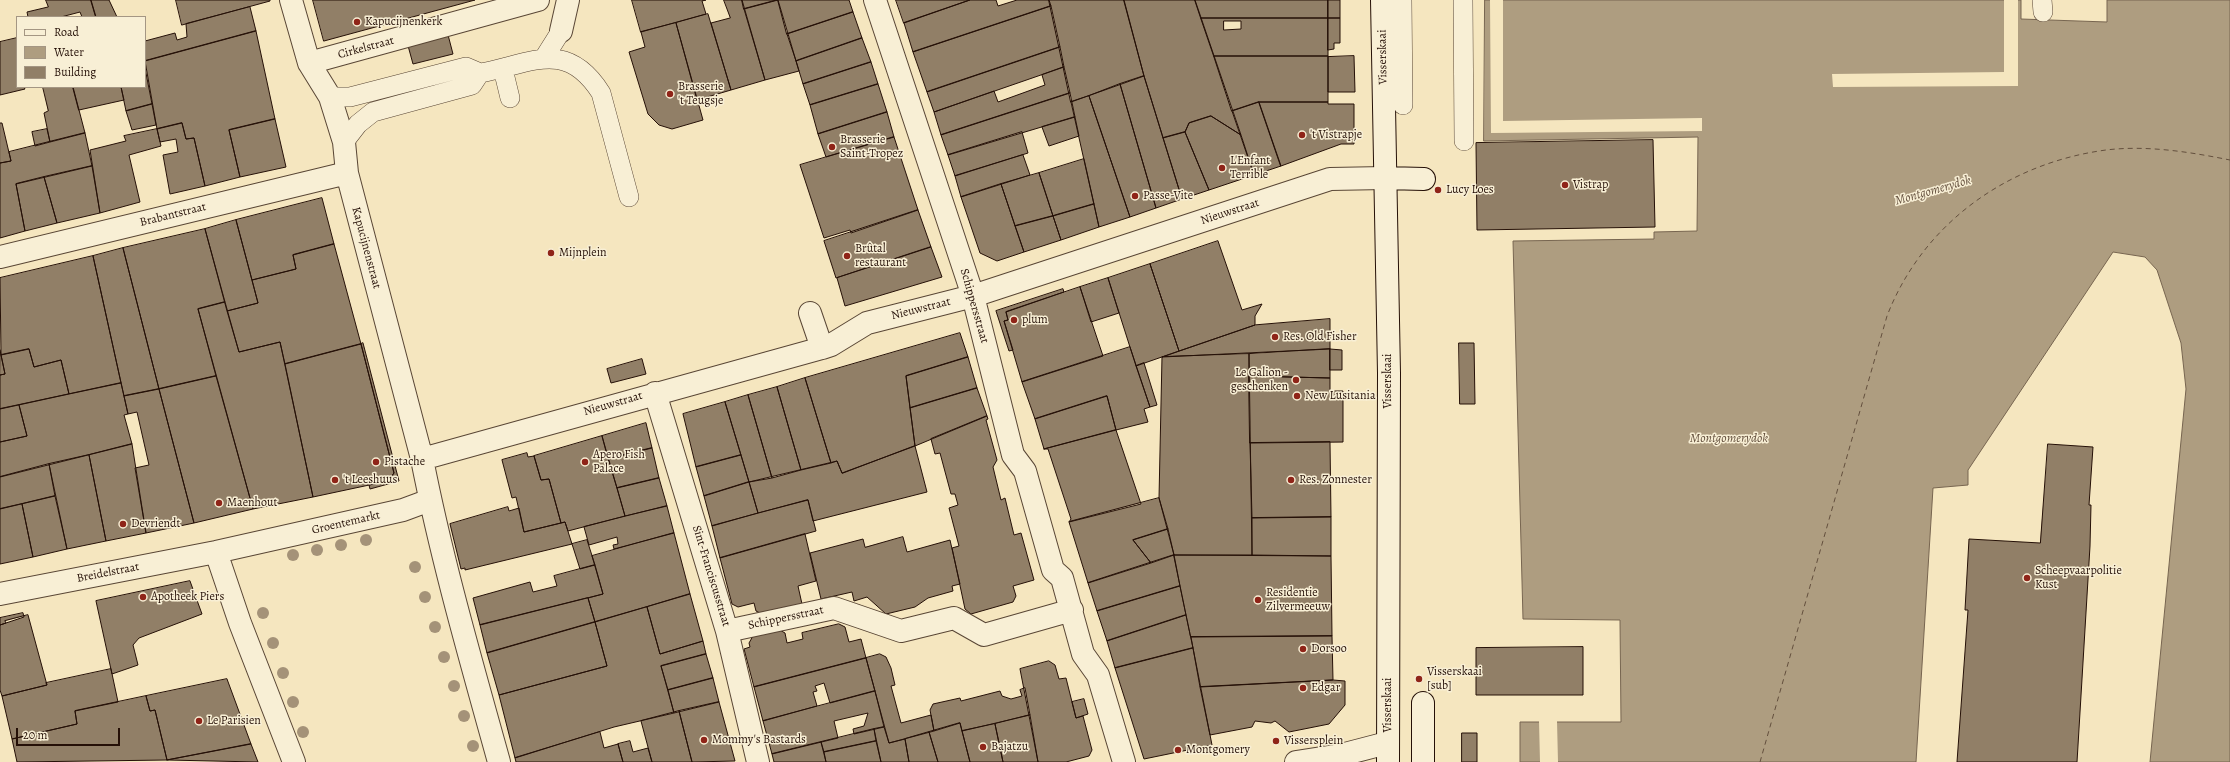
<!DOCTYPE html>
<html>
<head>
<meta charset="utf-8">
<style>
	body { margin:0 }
	#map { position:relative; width:2230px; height:762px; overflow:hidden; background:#f5e6bf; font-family:Alegreya,serif }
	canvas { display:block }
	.legend { position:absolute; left:16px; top:16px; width:130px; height:72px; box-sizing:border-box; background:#f8efd5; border:1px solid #a49683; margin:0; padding:5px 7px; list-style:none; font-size:12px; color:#251007 }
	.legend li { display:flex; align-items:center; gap:8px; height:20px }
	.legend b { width:20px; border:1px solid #a49683 }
	.scale { position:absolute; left:16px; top:728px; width:104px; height:18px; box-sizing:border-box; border:2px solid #251007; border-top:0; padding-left:5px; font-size:12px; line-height:14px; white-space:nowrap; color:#251007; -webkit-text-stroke:3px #f8efd5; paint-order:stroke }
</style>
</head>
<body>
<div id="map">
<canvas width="2230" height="762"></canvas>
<ul class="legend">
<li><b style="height:5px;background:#f8efd5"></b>Road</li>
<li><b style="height:11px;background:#ae9d80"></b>Water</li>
<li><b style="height:11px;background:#917f67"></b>Building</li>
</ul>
<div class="scale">20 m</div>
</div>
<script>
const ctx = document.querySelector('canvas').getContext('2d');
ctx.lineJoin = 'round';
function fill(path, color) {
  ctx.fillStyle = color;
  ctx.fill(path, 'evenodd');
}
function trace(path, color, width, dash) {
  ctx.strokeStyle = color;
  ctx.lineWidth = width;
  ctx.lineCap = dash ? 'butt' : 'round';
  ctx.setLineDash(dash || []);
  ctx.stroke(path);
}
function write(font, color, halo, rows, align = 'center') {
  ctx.font = font + ' Alegreya,serif';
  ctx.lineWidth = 3;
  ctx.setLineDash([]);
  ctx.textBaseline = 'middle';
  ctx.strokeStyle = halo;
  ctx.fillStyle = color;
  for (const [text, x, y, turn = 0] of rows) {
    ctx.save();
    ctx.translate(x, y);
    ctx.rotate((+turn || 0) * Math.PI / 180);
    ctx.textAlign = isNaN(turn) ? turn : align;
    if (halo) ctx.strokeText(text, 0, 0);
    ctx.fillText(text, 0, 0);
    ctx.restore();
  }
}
const water = new Path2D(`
	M1485,0H2021V19L2107,22V0H2230V762H2150L2186,389L2181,343L2157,270L2145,257L2113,252L1968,470V485L1933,488L1916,762H1520V722H1621L1620,620L1523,619L1513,241L1654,239V232L1697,231L1698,137L1484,141Z`);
fill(water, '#ae9d80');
trace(water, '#776550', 1);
fill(new Path2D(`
	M1490,0H1503V121L1702,118V131L1491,133Z
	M2004,0H2018V86L1833,87L1832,74L2004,72Z
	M1539,721H1557L1558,762H1540Z`), '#f5e6bf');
trace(new Path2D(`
	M1760,762L1887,316C1923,223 2008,163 2106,150C2147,145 2190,152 2230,160`), '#634f3d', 1, [5, 4]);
const building = new Path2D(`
	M46,0H91L96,17H82L80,12L61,17H28L27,12L48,7Z
	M91,0H109L117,17H96Z
	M176,0H270V1L182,25Z
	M313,0H475L324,41Z
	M632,0H706L702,1L706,14L641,32Z
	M724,0H742L765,80L731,90L711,23L730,18Z
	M742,0H778L744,9Z
	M778,0H849L853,12L787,34Z
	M778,0L799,71L765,80L744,9Z
	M896,0H970L904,23Z
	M970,0H996L998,6L1017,0H1049L1051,6L913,52L904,23Z
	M1049,0H1124L1144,76L1071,102Z
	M1124,0H1195L1241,135L1211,116L1189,123L1185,132L1163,138L1144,76Z
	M1195,0H1328V18H1201Z
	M1328,0H1340V18H1328Z
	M1051,6L1060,47L927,92L913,52Z
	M250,7L256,31L145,61V41L175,33L177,40L187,37L186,24Z
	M853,12L862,38L796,61L787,34Z
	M708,14L731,90L697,100L676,23Z
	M1201,18H1328V56H1214ZM1224,21H1241V29L1224,30Z
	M1328,18H1340V43H1334V49L1328,50Z
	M676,23L703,120L672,129L659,125L648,114L629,52L645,47L641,32Z
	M256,31L275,119L229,130L240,177L205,186L194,138L186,139L182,123L157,129L145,61Z
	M447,31L453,54L413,64L407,42Z
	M17,38V87H24L25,89L0,95V42Z
	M862,38L871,62L803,84L796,61Z
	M1060,47L1064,67L934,112L927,92Z
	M1214,56H1328V102H1259L1232,111Z
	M1354,56L1355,92H1328V57Z
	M871,62L878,84L810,105L803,84Z
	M1064,67L1070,93L941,135L934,112L994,91L998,102L1045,85L1042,75Z
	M145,68L152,104L126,111L121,87H145Z
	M1144,76L1182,199L1156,208L1120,84Z
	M878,84L887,112L818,134L810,105Z
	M1120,84L1156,208L1130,217L1089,96Z
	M43,87H73L85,133L50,142L44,113L48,111Z
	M73,87H121L124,100L79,110Z
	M1070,93L1075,117L948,155L941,135Z
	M1089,96L1130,217L1099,227L1071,102Z
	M1259,102H1328V104H1354V144H1341L1281,166Z
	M1259,102L1281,166L1254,175L1232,111Z
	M152,104L156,125L132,130L126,111Z
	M887,112L894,137L826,157L818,134Z
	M1211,116L1241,135L1254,175L1209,190L1185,132L1189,123Z
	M1075,117L1079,136L1049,146L1042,127Z
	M275,119L286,167L240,177L229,130Z
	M0,123H2L11,161L0,163Z
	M182,123L186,139L194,138L205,186L170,194L163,155L178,152L176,139L160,142L157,129Z
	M47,129L50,142L35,146L32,132Z
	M157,129L161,146L129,155L140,202L100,213L90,150L126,141L124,136Z
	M1022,132L1028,153L955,176L948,155Z
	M1185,132L1209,190L1182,199L1163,138Z
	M85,133L92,166L16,184L25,231L0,238V163L11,161L9,152Z
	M894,137L918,210L851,233L850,230L824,238L800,165Z
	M1653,140L1655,227L1477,230L1476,143Z
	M1023,155L1030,175L961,197L955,176Z
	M1084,159L1094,204L1053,216L1039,173Z
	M92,166L100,213L57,223L44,177Z
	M1039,173L1053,216L1015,226L1001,184Z
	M44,177L57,223L25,231L16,184Z
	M1001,184L1024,252L997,261L980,253L961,197Z
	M322,198L334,244L293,255L296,269L252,280L236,220Z
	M1094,204L1099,227L1061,240L1053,216Z
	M918,210L931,247L836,278L824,241Z
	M1053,216L1061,240L1024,252L1015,226Z
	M236,220L258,303L227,311L205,229Z
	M205,229L225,302L198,309L216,376L159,389L123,248Z
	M1218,241L1242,310L1262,304L1255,316V325L1179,351L1150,264Z
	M334,244L361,344L285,364L280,342L239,352L227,311L258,303L252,280L296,269L293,255Z
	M931,247L942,277L845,306L837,278Z
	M123,248L159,389L124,396L93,256Z
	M93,256L121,383L69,394L61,360L34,367L29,349L1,355L0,278Z
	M1150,264L1179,351L1136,366L1108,278Z
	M1108,278L1119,313L1091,322L1080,287Z
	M1080,287L1103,356L1022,382L1004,321L1008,320L1006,312Z
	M1063,289L1064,292L1006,312L1008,320L1004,321L1013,350L1009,351L996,311Z
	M225,302L239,352L280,342L313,497L253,509L198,309Z
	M1330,319V349L1162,357L1255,325Z
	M960,333L968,357L906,376L915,446L842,473L837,461L831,463L805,378Z
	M363,343L399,481L370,489L369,485L388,481L394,473L361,344Z
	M1459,343H1474L1475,404H1460Z
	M361,344L394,473L388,481L313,497L285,364Z
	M1130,347L1150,407L1144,409L1148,422L1116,430L1107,396L1035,419L1022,382Z
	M29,349L34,367L61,360L69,394L0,409V375L5,374L1,355Z
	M1330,349V378L1249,376V354Z
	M1330,349L1342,350V370H1330Z
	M0,350L5,374L0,375Z
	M1249,354L1252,555H1174L1159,498L1162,357Z
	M968,357L977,388L910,408L906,376Z
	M642,359L646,374L611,383L607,369Z
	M1144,363L1157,405L1150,407L1136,366Z
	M216,376L253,509L194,523L159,389Z
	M1249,376L1330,378V391H1343V442L1250,443Z
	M805,378L831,463L801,470L777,387Z
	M121,383L128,414L124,415L132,444L0,477V442L27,436L19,405Z
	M777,387L801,470L772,478L748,395Z
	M977,388L987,416L915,446L910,408Z
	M159,389L194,523L146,533L135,468L149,465L137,412L128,414L124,396Z
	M748,395L772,478L749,482L725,402Z
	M1107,396L1116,430L1044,449L1035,419Z
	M725,402L741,455L696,467L683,414Z
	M19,405L27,436L0,442V409Z
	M987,416L988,419L986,420L997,460L993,467L1001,500L1005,498L1014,535L1021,533L1034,580L1013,586L1016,596L1013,602L971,614L965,609L952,548L959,546L949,508L958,505L955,494H951L940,453L935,454L931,439Z
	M646,423L652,448L608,459L602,436Z
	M1116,430L1141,504L1069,522L1071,519L1048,449H1044Z
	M602,436L625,516L568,531L565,522L561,523L549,479L541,480L534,456Z
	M1330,442L1331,517L1252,518L1250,443Z
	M132,444L146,533L106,541L89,455Z
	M2048,444L2093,447L2089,505H2091L2090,546L2077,762H1957L1968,610H1965L1969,539L2040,543Z
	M915,446L927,492L813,521L808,500L758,513L749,482L837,461L842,473Z
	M652,448L659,478L617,488L608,459Z
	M527,453L528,457L534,456L541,480L549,479L561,523L524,532L516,497L512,498L502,460Z
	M89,455L106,541L67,549L49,464Z
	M741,455L749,482L704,496L696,467Z
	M49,464L55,496L0,509V477Z
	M659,478L667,506L625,516L617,488Z
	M749,482L758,513L712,526L704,496Z
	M55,496L67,549L33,557L22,504Z
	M1159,498L1168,529L1133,540L1151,563L1088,583L1069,522Z
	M808,500L816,531L720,558L712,526Z
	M22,504L33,557L0,564V509Z
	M667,506L674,533L614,549L613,545L618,544L617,537L589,545L584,527Z
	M508,507L509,511L519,508L524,532L565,522L572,544L465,570V568L461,569L450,524Z
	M1331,517V556L1252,555V518Z
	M1168,529L1174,555L1151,563L1133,540Z
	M674,533L690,594L595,622L588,598L603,594L592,556Z
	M805,534L816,581L798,586L802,604L762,614L756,611L754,603L738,607L732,604L720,558Z
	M903,537L907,552L950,540L960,584L952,586L953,591L928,598L915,607L886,614L867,597L854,601L852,592L821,599L810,553L863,539L865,547Z
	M587,540L595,565L580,569L572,544Z
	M1174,555L1331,556L1332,636L1191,637Z
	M1174,555L1180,586L1097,611L1088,583Z
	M595,565L603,594L480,625L473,598L530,582L533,592L557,586L554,576Z
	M190,581L202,614L139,638L133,645L138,665L112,674L96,601Z
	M1180,586L1186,615L1107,641L1097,611Z
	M690,594L703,641L660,654L647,607Z
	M588,598L595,622L487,653L480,625Z
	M647,607L660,654L703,641L706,654L661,666L674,713L614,727L515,758L499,695L607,666L595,622Z
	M23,613L24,617L0,625V618Z
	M28,615L47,685L2,696L0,690V625L6,623L5,621Z
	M1186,615L1193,648L1115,668L1107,641Z
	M595,622L607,666L499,695L487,653Z
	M839,624L845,627L849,642L861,639L866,658L754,687L744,649L750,647L749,643L753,636L778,629L785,633L787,643L803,639L802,633Z
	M1332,636L1333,680L1200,687L1191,637Z
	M1583,647V695H1476V648Z
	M1193,648L1212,745L1144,759L1115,668Z
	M706,654L713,678L668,690L661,666Z
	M880,654L886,657L891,668L895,685L891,686L901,723L931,715L934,731L889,743L866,658Z
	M866,658L875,691L830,703L824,683L815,686L817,691L813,692L817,706L763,721L754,687Z
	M1049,661L1055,665L1059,679L1066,678L1076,718L1083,716L1092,750L1089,756L1066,762H1038L1020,669Z
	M111,669L118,702L75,711L77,724L12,739L2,696L47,685L46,683Z
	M713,678L719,702L674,713L668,690Z
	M227,679L251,744L167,760L155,710L150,711L146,696Z
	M1333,680L1345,681V705L1329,724L1289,732L1275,721L1271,723L1255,721L1252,727L1210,735L1200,687Z
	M1025,688L1030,715L962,731L960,723L934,731L930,710L933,704L960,698L961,701L1000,691L1002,696L1011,699L1022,696L1020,690Z
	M875,691L884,727L854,734L853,729L864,726L868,713L834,721L838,738L772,754L763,721Z
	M146,696L150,711L155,710L167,760L17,762L12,739L77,724L75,711Z
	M1084,699L1088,714L1076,718L1072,702Z
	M719,702L735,761L692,762L679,711Z
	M679,711L692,762H652L641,721Z
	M1030,715L1038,762H1003L995,724Z
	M960,723L970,762H938L929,732Z
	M995,724L1003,762H970L962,731Z
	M884,727L889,743L905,739L909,762H881L874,729Z
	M874,729L876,741L824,752L821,742Z
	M600,732L604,748L618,744L623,762H516L515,758Z
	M929,732L938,762H909L905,739Z
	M1462,733H1477V762H1462Z
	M630,741L633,752L648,748L652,762H623L618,744Z
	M876,741L881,762H826L824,752Z
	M821,742L826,762H774L772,754Z
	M251,744L258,762L167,760Z`);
fill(building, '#917f67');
trace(building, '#251007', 1);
const lane = new Path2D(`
	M1402,0L1403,105
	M1463,0L1464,141
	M2042,0L2043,12
	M544,58L561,31
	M503,69L510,98
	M480,73C531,64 566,38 601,93L629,197
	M330,97H350L466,67L480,73L472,85L373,112L358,124L344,142`);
const street = new Path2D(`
	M291,0L309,63L330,97L344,142L347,173L422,459C442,561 471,661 499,762
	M875,0L973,296L1013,455L1025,471L1053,570L1062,578L1083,654L1098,675L1124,762
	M561,31L568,0
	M309,63L538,0
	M0,257L347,173
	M810,313L822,348
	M655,393L727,631L758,762
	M422,459L822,348L831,345L867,323L973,296L1330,179L1385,178
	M216,552L240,623L294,762
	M0,594L216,552L403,510L430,500
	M727,631L834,608L901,631L954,618L984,635L1072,610
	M1296,762L1341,755L1387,743`);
const secondary = new Path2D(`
	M1382,0L1389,373L1388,762
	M1385,178L1424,179
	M1423,703V762`);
trace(lane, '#594635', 20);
trace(street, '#594635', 24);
trace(secondary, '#251007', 24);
trace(lane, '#f8efd5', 19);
trace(street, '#f8efd5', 22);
trace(secondary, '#f8efd5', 22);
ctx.fillStyle = '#a49278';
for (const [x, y] of [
	[366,540],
	[341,545],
	[317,550],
	[293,555],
	[415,567],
	[425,597],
	[263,613],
	[435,627],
	[273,643],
	[444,657],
	[283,673],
	[454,686],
	[293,702],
	[464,716],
	[303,732],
	[473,746]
]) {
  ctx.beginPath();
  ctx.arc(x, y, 6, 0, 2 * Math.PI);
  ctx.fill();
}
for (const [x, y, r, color] of [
	[357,22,4,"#8f2418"],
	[670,94,4,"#8f2418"],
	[1302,135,4,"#8f2418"],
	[832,147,4,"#8f2418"],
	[1222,168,4,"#8f2418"],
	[1565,185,4,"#8f2418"],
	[1438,190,4,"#8f2418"],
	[1135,196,4,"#8f2418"],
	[551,253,4,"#8f2418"],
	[847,256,4,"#8f2418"],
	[1014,320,4,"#8f2418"],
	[1275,337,4,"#8f2418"],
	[1296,380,4,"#8f2418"],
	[1297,396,4,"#8f2418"],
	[376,462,4,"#8f2418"],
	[585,462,4,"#8f2418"],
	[335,480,4,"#8f2418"],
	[1291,480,4,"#8f2418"],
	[219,503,4,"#8f2418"],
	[123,524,4,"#8f2418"],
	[2027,578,4,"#8f2418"],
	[143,597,4,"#8f2418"],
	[1258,600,4,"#8f2418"],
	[1303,649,4,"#8f2418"],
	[1419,679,4,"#8f2418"],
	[1303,688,4,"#8f2418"],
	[199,721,4,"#8f2418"],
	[704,740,4,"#8f2418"],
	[1276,741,4,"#8f2418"],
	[983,747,4,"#8f2418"],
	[1178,750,4,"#8f2418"]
]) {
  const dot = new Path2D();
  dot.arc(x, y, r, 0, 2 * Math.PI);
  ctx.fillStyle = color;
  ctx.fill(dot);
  trace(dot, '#f8efd5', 1.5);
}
write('12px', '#251007', '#f8efd5', [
	["Kapucijnenkerk",365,22],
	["Brasserie",678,87],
	["'t Teugsje",678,101],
	["'t Vistrapje",1310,135],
	["Brasserie",840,140],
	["Saint-Tropez",840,154],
	["L'Enfant",1230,161],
	["Terrible",1230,175],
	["Vistrap",1573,185],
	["Lucy Loes",1446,190],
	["Passe-Vite",1143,196],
	["Brûtal",855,249],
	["restaurant",855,263],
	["Mijnplein",559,253],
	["plum",1022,320],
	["Res. Old Fisher",1283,337],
	["Le Galion -",1288,373,"right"],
	["geschenken",1288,387,"right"],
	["New Lusitania",1305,396],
	["Apero Fish",593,455],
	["Palace",593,469],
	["Pistache",384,462],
	["'t Leeshuus",343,480],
	["Res. Zonnester",1299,480],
	["Maenhout",227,503],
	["Devriendt",131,524],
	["Scheepvaarpolitie",2035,571],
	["Kust",2035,585],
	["Residentie",1266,593],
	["Zilvermeeuw",1266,607],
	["Apotheek Piers",151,597],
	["Dorsoo",1311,649],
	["Visserskaai",1427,672],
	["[sub]",1427,686],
	["Edgar",1311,688],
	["Le Parisien",207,721],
	["Mommy's Bastards",712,740],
	["Vissersplein",1284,741],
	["Bajatzu",991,747],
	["Montgomery",1186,750]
], 'left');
write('12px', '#251007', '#f8efd5', [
	["Cirkelstraat",366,48,-15],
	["Visserskaai",1383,57,-91],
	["Nieuwstraat",1230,212,-18],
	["Brabantstraat",173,215,-14],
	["Kapucijnenstraat",366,248,75],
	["Schippersstraat",974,306,74],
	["Nieuwstraat",921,309,-14],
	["Visserskaai",1388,381,-90],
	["Nieuwstraat",613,404,-16],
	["Groentemarkt",346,523,-13],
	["Breidelstraat",108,573,-11],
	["Sint-Franciscusstraat",711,576,73],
	["Schippersstraat",786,618,-12],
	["Visserskaai",1388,705,-90]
]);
write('italic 13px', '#634f3d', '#f8efd5', [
	["Montgomerydok",1933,191,-16],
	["Montgomerydok",1729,439]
]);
</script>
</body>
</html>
